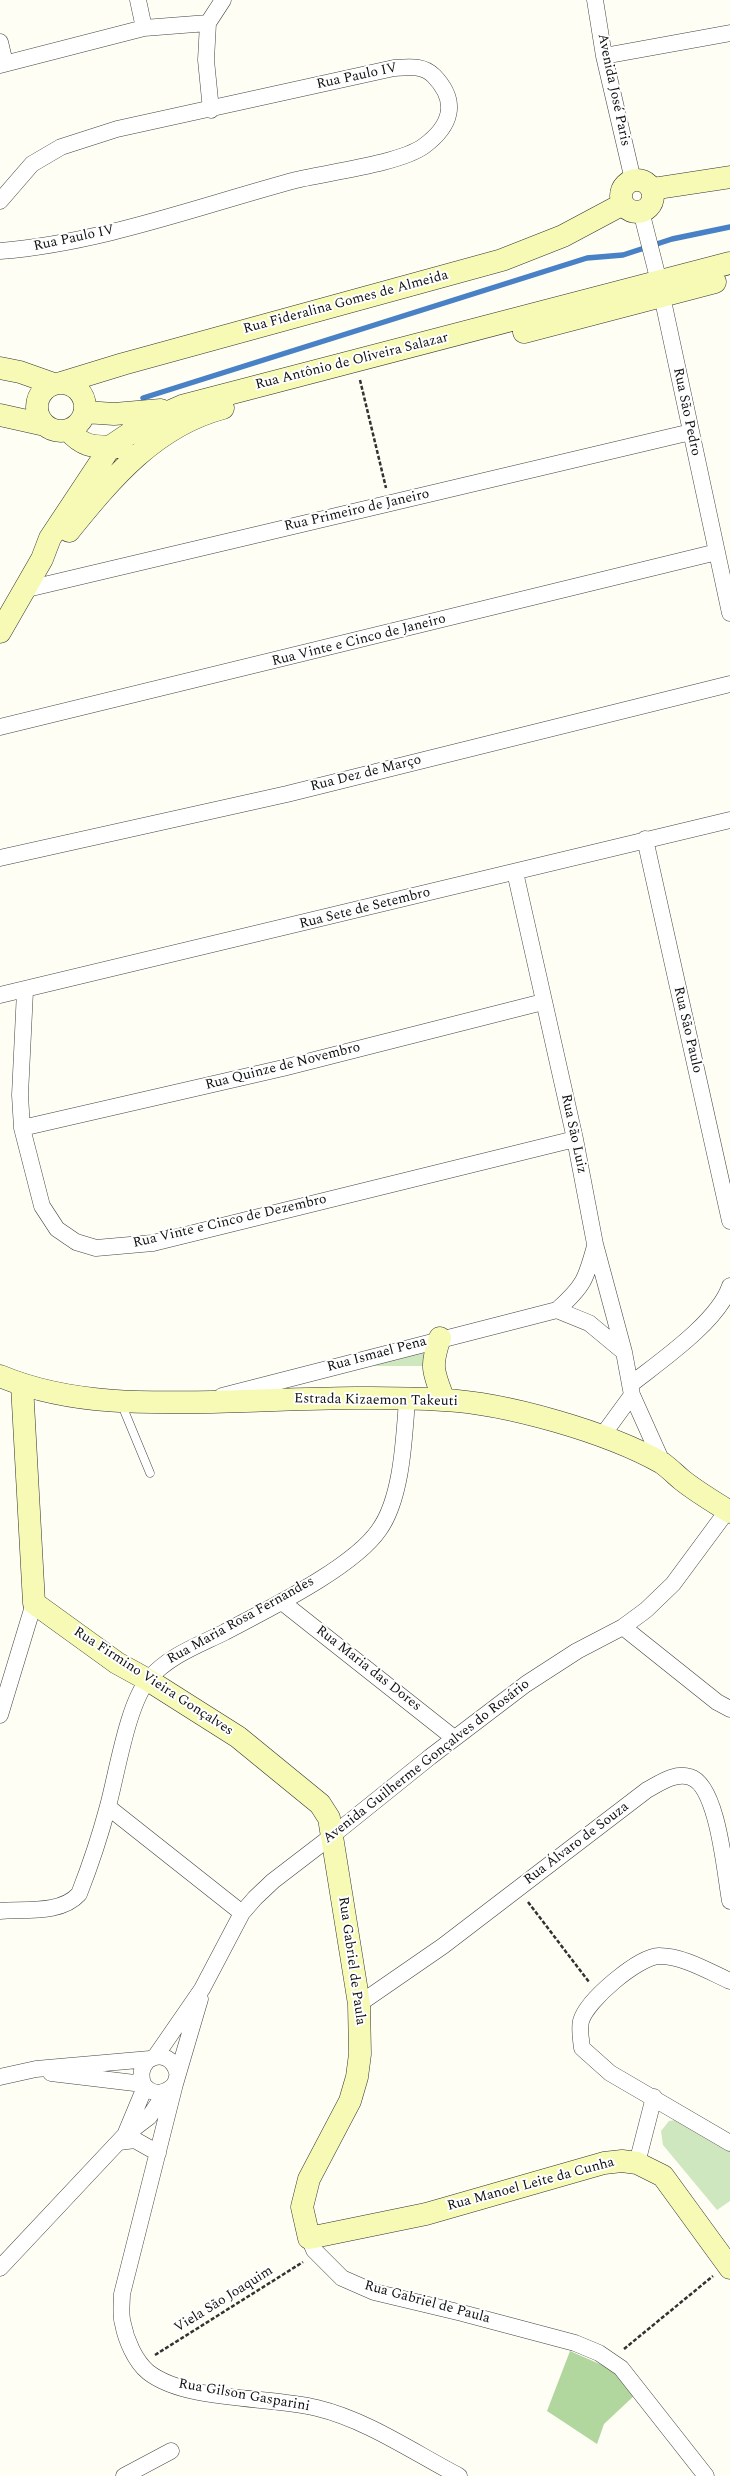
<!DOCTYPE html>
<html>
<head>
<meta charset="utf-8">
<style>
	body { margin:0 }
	canvas { display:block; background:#fefef4 }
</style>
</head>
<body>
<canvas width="730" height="2476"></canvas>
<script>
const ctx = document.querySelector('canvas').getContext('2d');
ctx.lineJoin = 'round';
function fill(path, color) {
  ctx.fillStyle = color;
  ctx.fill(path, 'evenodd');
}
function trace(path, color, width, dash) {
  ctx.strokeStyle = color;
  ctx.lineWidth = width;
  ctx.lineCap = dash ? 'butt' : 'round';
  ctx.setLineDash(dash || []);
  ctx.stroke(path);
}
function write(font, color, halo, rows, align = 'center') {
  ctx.font = font + ' Spectral,serif';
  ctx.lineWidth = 4;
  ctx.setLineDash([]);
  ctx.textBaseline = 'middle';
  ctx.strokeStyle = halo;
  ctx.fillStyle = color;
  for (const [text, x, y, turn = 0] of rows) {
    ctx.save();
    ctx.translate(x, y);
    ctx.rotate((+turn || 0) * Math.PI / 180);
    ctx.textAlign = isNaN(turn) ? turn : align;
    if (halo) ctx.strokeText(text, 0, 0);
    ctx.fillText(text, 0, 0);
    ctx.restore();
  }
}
fill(new Path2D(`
	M424,1343L423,1366H308Z
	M681,2119L730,2149V2201L717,2210L663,2145L661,2131L669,2121Z`), '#cee7bf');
fill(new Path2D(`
	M570,2351L611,2369L636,2394L604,2424L597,2444L547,2411Z`), '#b1d79f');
trace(new Path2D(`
	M143,398L587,258L623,255L672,239L730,227`), '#4881c5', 5.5);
const lane = new Path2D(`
	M121,1403L150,1473`);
const street = new Path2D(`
	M138,0L144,28
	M595,0L604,56L633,180
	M0,42L5,63
	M604,56L730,33
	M0,65L144,28L208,23
	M211,110L206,60L208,23L223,0
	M0,201L32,164L61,147L117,129L394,68C409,67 423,65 434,76C459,102 451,126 424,146C399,164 328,172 296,180C199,206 101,243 0,251
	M641,211L659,282L730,613
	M23,590L691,432
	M0,727L717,552
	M645,839L730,1221
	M0,858L287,794L730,684
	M515,872L575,1139L595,1244L624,1352L632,1395L663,1464
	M25,991L20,1095L22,1128L42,1206L57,1229L76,1242L96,1248L153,1243L575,1139
	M0,995L730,820
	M22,1128L283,1068L543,1002
	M557,1310L589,1323L624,1352
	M630,1385C659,1362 718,1322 730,1286
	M222,1396L557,1310C584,1286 586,1279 595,1246
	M602,1436L632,1395
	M282,1602L454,1738
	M623,1627L717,1702L730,1709
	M0,1715L34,1603
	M108,1807L242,1913
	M0,1911C26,1909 61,1914 79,1894C90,1866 100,1836 108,1806C117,1773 128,1702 149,1679C168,1656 199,1645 225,1632C266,1610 353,1568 379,1530C402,1498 404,1439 407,1400
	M730,1981C708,1971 683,1956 659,1956C638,1957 587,2000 581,2021C579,2030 581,2039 582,2048L610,2073L730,2143
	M359,2004L443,1946L647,1790C660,1783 675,1772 690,1777C718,1785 725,1874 730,1901
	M155,2057L202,1989L242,1913L255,1898L273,1881L333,1835L430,1757L526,1684L577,1651L623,1627L646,1610L673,1584L727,1511
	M177,2072C169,2045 134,2056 143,2084C152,2096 165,2095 175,2084L200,1999
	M51,2073L143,2084
	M0,2077L36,2069L150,2059
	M175,2084L122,2294C122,2303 120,2315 123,2324C126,2340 135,2361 148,2372C186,2402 270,2396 317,2408C367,2420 413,2452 459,2476
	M125,2135L145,2087
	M119,2142L135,2140L158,2153
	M637,2163L654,2097
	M309,2238L314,2250L342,2278L374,2292L462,2313L575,2343L599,2353L621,2368L706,2476
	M0,2268L124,2136L149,2117L166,2092
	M124,2476L171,2451`);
const secondary = new Path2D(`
	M621 196a16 16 0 1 1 32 0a16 16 0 1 1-32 0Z
	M652,189L730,177
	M524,332L715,282
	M0,368L20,372L54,384
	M61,383L123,364L502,260L563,236L623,204
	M37 407a24 24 0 1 1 48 0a24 24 0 1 1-48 0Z
	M85,412L114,414L161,410
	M0,415L45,425
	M68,430C87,451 97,445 122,447
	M69,531C112,478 155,426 223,408
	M0,632L42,559L50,538L111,446L150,420L182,406L730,263
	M440,1338C430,1366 433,1372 444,1400
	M0,1376C76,1408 164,1403 245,1401C310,1399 378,1396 443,1400C506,1403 607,1432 662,1463C669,1468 676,1475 682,1480C697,1492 714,1502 730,1512
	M22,1385L34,1603L117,1663L148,1680L238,1737L320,1804L329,1818L359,2004L360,2054L357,2077L350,2101L309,2179L302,2207L309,2238L426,2214L604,2163L622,2161L637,2163L663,2176L730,2268`);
trace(lane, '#434343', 9);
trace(street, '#434343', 17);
trace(secondary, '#323232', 23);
trace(new Path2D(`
	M360,380L386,488
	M528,1902L589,1982
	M624,2349L713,2276
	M155,2355L303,2262`), '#323232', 2.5, [4, 2]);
trace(lane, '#fff', 8);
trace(street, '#fff', 16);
trace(secondary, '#f7fab4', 22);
write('14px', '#101010', '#fff', [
	["Rua Paulo IV",357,77,-12],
	["Avenida José Paris",613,90,78],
	["Rua Paulo IV",74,239,-12],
	["Rua Fideralina Gomes de Almeida",346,303,-15],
	["Rua Antônio de Oliveira Salazar",352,362,-14],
	["Rua São Pedro",686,412,78],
	["Rua Primeiro de Janeiro",357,511,-13],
	["Rua Vinte e Cinco de Janeiro",359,641,-14],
	["Rua Dez de Março",366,774,-14],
	["Rua Sete de Setembro",365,909,-14],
	["Rua São Paulo",687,1030,77],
	["Rua Quinze de Novembro",283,1067,-14],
	["Rua São Luiz",573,1134,78],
	["Rua Vinte e Cinco de Dezembro",230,1222,-13],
	["Rua Ismael Pena",377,1355,-15],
	["Estrada Kizaemon Takeuti",376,1401,1],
	["Rua Maria Rosa Fernandes",241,1621,-29],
	["Rua Maria das Dores",368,1669,38],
	["Rua Firmino Vieira Gonçalves",153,1682,33],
	["Avenida Guilherme Gonçalves do Rosário",427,1762,-38],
	["Rua Álvaro de Souza",577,1844,-37],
	["Rua Gabriel de Paula",351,1961,82],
	["Rua Manoel Leite da Cunha",531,2185,-15],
	["Viela São Joaquim",224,2300,-32],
	["Rua Gabriel de Paula",427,2303,15],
	["Rua Gilson Gasparini",244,2396,10]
]);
</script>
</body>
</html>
